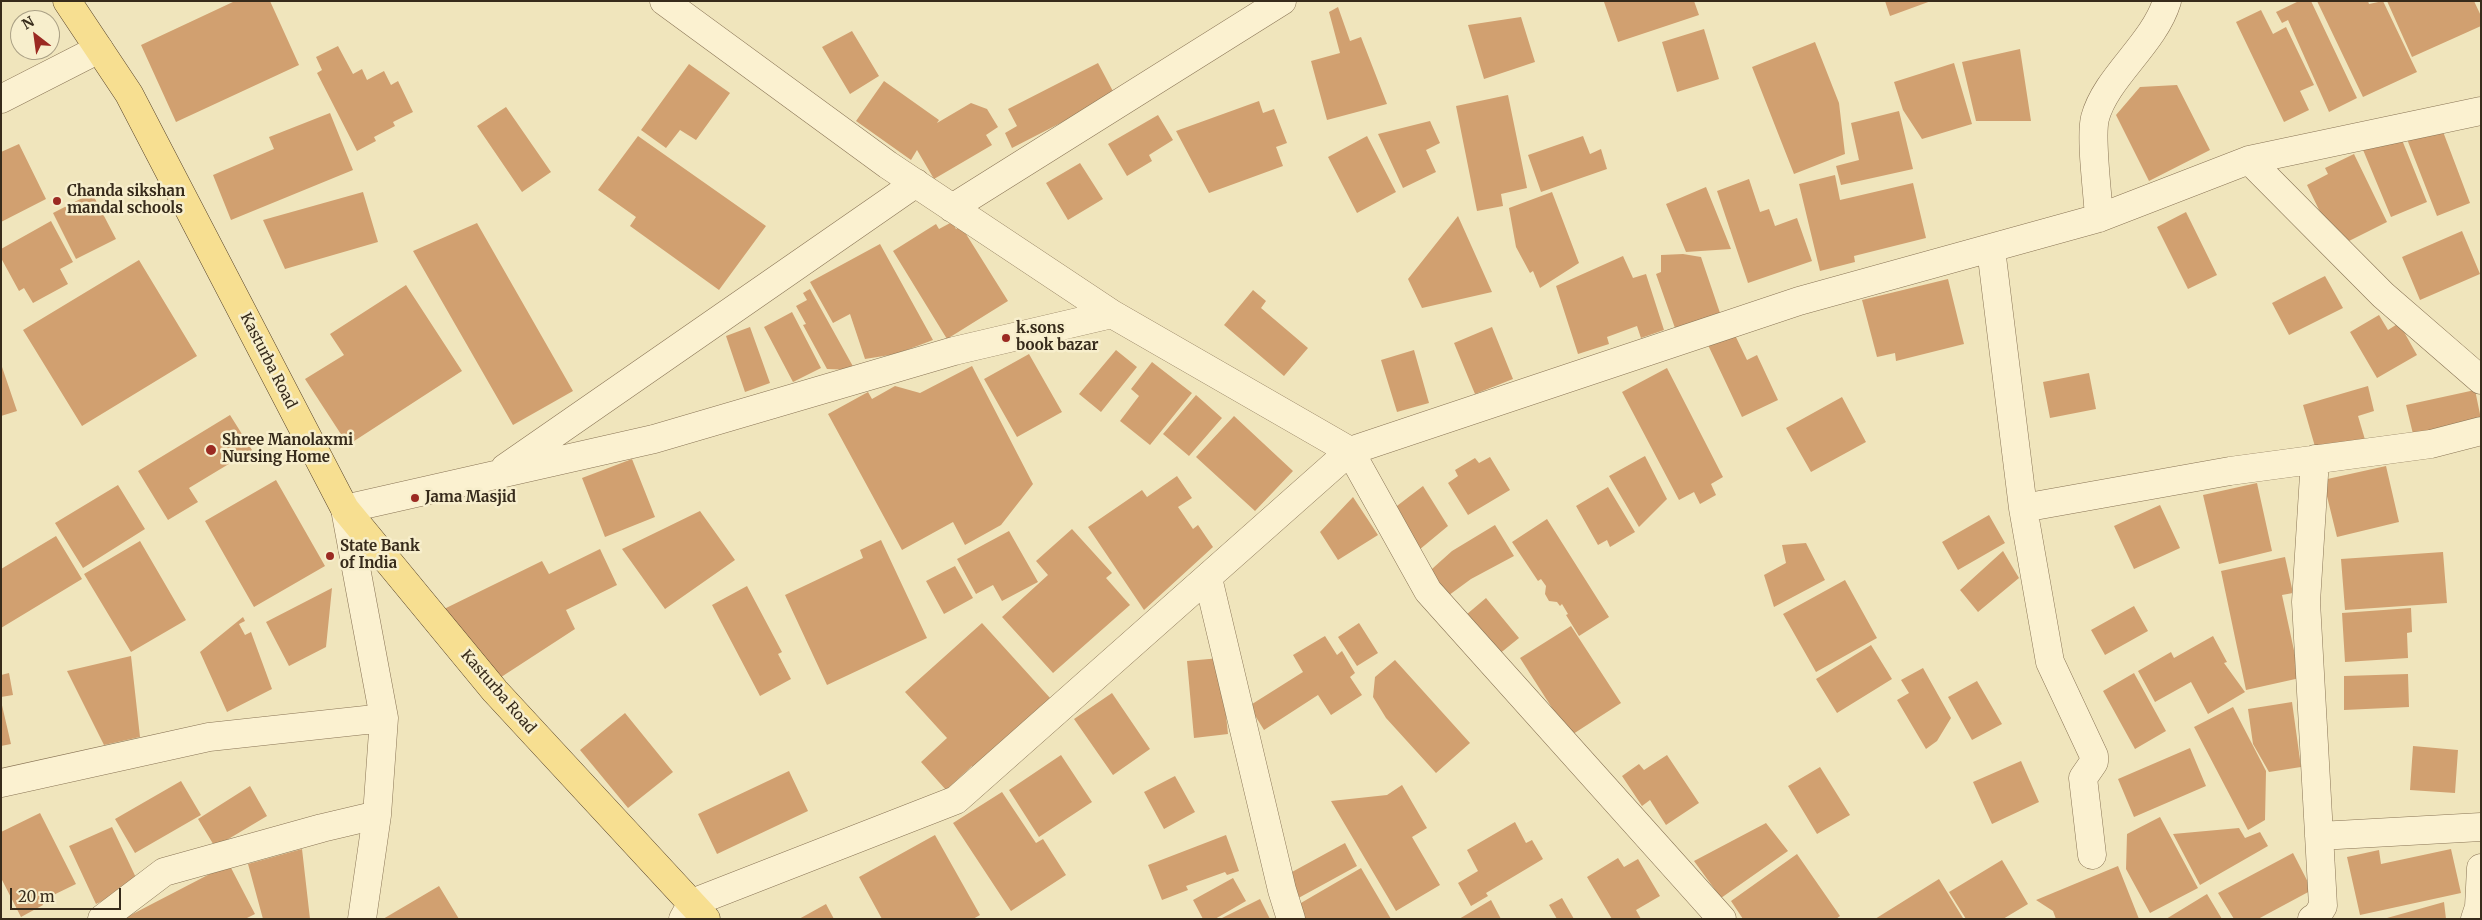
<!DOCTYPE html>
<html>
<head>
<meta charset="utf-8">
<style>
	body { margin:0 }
	#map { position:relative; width:2482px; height:920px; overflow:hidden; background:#f0e5bc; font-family:Merriweather,serif }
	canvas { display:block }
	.frame { position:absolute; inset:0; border:2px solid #372b1b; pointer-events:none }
	.north { position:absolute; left:10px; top:10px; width:50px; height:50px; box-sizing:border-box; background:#f7eecc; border:1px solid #aaa085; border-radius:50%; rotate:330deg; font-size:14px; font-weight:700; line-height:20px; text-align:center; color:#372b1b }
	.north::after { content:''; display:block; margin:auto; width:18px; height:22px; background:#9b2a22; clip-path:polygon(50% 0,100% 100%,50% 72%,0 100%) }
	.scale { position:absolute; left:10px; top:888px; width:111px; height:22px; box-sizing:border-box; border:2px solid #372b1b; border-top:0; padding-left:6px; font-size:15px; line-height:18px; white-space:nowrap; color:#372b1b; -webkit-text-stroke:4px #f7eecc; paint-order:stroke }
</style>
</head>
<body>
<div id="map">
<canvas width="2482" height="920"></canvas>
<div class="frame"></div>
<div class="north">N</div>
<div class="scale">20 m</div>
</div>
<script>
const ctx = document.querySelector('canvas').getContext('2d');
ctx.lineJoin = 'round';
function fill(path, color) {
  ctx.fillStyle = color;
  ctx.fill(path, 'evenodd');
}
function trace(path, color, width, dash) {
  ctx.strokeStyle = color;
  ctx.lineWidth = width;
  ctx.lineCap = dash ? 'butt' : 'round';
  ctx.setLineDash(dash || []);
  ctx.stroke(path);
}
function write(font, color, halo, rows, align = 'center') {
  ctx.font = font + ' Merriweather,serif';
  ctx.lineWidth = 5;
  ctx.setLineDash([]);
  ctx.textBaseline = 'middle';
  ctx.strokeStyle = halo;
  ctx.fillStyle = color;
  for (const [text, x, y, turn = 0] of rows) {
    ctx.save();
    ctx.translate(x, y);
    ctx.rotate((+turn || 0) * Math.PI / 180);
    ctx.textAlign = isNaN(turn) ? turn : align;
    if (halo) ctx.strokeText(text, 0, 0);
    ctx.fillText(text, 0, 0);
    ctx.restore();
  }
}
fill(new Path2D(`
	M235,1H270L299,65L176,122L141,45Z
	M1694,1L1699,15L1618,42L1604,2Z
	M1885,1H1931L1890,16Z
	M2299,1H2311L2357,98L2329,112L2288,20L2282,23L2276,12Z
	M2317,1H2368L2369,4L2383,1L2417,72L2363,97Z
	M2387,1H2474L2481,16V26L2412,57Z
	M1338,7L1350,41L1361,37L1387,104L1327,120L1311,61L1340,53L1329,12Z
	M2261,10L2273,34L2286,27L2314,85L2300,91L2309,110L2284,122L2236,22Z
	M1521,17L1535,62L1484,79L1468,25Z
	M1704,29L1719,79L1677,92L1662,42Z
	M852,31L879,76L850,94L822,47Z
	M1815,42L1839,103L1845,154L1794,174L1752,67Z
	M338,46L353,74L362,69L367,80L384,71L391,85L398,81L413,112L393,122L395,126L374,137L376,141L357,151L317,73L322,70L316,57Z
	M2020,49L2031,121H1976L1962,62Z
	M1098,63L1115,95L1012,148L1005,133L1017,126L1008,109Z
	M1954,63L1972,124L1922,139L1903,110L1894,82Z
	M689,64L730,93L696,140L680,130L666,148L641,130Z
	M884,81L939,120L937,123L971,103L987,109L998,127L986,135L992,145L934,179L917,150L911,160L856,121Z
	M2177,85L2210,150L2149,181L2116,115L2140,87Z
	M1508,95L1527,188L1501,194L1503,206L1477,211L1456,106Z
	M1259,101L1263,113L1274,109L1287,143L1276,147L1283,166L1209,193L1176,131Z
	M506,107L551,172L522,192L477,126Z
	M1899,111L1913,169L1841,185L1836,166L1859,160L1851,123Z
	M330,113L353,170L231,220L213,175L274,149L269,137Z
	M1158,115L1173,140L1149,155L1152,161L1127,176L1108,144Z
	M1430,121L1440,143L1426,150L1436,172L1403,188L1378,134Z
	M2439,121L2470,203L2437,216L2405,134Z
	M2398,130L2427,202L2391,217L2361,145Z
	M638,136L766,226L719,290L630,226L636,217L598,190Z
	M1367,136L1396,192L1357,213L1328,157Z
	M1583,136L1590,154L1601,149L1607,169L1541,192L1528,155Z
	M19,144L46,199L1,222V152Z
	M2354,154L2387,222L2337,247L2307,185L2328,174L2325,168Z
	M1080,163L1103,199L1068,220L1046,183Z
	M1835,175L1840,200L1913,183L1926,238L1854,256L1855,262L1820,271L1799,184Z
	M1749,179L1760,212L1769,209L1775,226L1797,218L1812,261L1748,283L1717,191Z
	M1706,187L1731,249L1686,252L1666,204Z
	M363,192L378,242L285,269L263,220Z
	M1552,192L1579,263L1540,288L1533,271L1530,273L1516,247L1509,208Z
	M92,193L116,239L76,259L53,213Z
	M2186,212L2217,275L2188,289L2157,227Z
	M1458,216L1492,292L1422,308L1408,279Z
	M51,221L73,262L60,269L68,284L33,303L24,288L19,291L1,258V249Z
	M952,222L956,229L961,226L1008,301L947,339L893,251L936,224L939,229Z
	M477,223L573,391L513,425L413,251Z
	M2462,231L2480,274L2420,300L2402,257Z
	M880,244L933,340L896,354L865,359L850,314L833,323L810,282Z
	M1683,254L1701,257L1720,313L1675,328L1656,274L1661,272V255Z
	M1623,256L1633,278L1646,274L1664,330L1641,338L1637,326L1607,337L1609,344L1578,354L1556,286Z
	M139,260L197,356L82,426L23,330Z
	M2325,276L2343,308L2289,335L2272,303Z
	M1948,279L1964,344L1896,361L1895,353L1877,357L1862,300Z
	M406,285L462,371L348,445L305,379L344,355L330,334Z
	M810,289L855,370L827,369L803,325L806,324L796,306L807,300L803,293Z
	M1253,290L1266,301L1261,308L1308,348L1284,376L1224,325Z
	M792,312L821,368L793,382L764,327Z
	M2379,315L2388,330L2399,323L2417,355L2377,378L2350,332Z
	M750,327L770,383L745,392L726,336Z
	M1492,327L1513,379L1475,394L1454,343Z
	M1734,333L1747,360L1757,355L1778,400L1742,417L1708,345Z
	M1116,350L1137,367L1101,412L1079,394Z
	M1414,350L1429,403L1397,412L1381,360Z
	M1029,354L1062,412L1017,437L984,379Z
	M1152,362L1192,393L1150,445L1120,421L1139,396L1131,389Z
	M1,364L17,411L1,416Z
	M972,366L1033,484L1001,525L965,545L953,522L902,550L828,414L868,392L872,399L895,386L920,393Z
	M1667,368L1723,477L1711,484L1716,495L1700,504L1694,492L1679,500L1622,392Z
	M2089,373L2096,409L2050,418L2043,382Z
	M2368,386L2374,411L2358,416L2366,443L2318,457L2303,405Z
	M2475,390L2481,419L2413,434L2406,405Z
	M1196,395L1222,418L1189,456L1163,434Z
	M1842,397L1866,442L1811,472L1786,428Z
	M230,415L252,450L189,488L198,502L168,520L138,471Z
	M1234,416L1293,471L1255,511L1196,457Z
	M1645,456L1667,499L1639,527L1609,476Z
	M1490,457L1510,490L1468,515L1448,483L1458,476L1455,470L1475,458L1479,463Z
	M632,459L655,517L605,537L582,478Z
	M2386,466L2399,522L2337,537L2323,480Z
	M1177,476L1192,498L1178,507L1193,529L1198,525L1213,547L1144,610L1088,527L1142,490L1147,497Z
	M276,480L325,566L254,607L205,521Z
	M2257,483L2272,551L2219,564L2203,495Z
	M118,485L145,529L83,568L55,523Z
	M1423,486L1448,526L1419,550L1389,512Z
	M1608,487L1635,532L1610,547L1607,540L1598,545L1576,506Z
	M1353,497L1378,535L1338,560L1320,532Z
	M2160,505L2180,548L2134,569L2114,526Z
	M700,511L735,560L665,609L622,549Z
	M1989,515L2005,543L1958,570L1942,542Z
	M1547,519L1609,617L1579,636L1566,615L1568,614L1562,604L1560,606L1557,602L1549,601L1545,594L1546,586L1541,579L1538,581L1512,542Z
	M1495,525L1514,556L1471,579L1441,601L1423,577L1452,551Z
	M1072,529L1112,573L1106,578L1130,605L1053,673L1002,617L1048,575L1036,561Z
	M1009,531L1038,582L1002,601L993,585L976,594L957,559Z
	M56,536L82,579L1,628V569Z
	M881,540L927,638L827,685L785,595L863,558L860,550Z
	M140,541L186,620L131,652L84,574Z
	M1806,543L1825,580L1774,607L1764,575L1786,563L1782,545Z
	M600,549L617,585L566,610L575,629L492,683L444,609L542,561L549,574Z
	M2003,551L2019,578L1978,612L1960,590Z
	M2443,552L2447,603L2345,610L2341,559Z
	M2285,557L2293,593L2282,595L2300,678L2246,690L2221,571Z
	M955,566L973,598L944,614L926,581Z
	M1845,580L1877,638L1816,672L1783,614Z
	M747,586L782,652L778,654L791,679L760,696L712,605Z
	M332,588L326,647L289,666L266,622Z
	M1486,598L1519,638L1493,659L1460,620Z
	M2134,606L2148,631L2105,655L2091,630Z
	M2411,608L2412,632L2407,633L2408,658L2345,662L2342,613Z
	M243,617L245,621L239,624L245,635L251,632L272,689L227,712L200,652Z
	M982,623L1051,699L975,769L972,766L946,790L921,762L947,738L905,692Z
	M1359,623L1378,653L1357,666L1338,637Z
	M1571,626L1621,703L1570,736L1520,658Z
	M1325,636L1337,655L1342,651L1355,673L1350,677L1362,695L1331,715L1318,695L1264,730L1249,706L1303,672L1293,655Z
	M2213,636L2227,662L2224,663L2245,692L2208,714L2191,682L2155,702L2138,671L2171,652L2174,658Z
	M1871,645L1892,679L1837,713L1816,679Z
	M131,656L140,737L104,745L67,671Z
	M1220,658L1228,734L1194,738L1187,661Z
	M1395,660L1470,743L1436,773L1386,718L1373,697L1375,677Z
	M1923,668L1951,718L1937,741L1926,749L1897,700L1909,693L1901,680Z
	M9,673L13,695L1,697V675Z
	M2134,673L2166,731L2135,749L2103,691Z
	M2408,674L2409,707L2344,710V676Z
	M1977,681L2002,724L1972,740L1948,697Z
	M1112,693L1150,749L1113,775L1074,719Z
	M1,701L11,744L1,746Z
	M2292,702L2301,767L2269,772L2253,744L2248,709Z
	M2233,707L2266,771L2265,820L2248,830L2194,727Z
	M625,713L673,772L628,808L580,750Z
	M2413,746L2458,750L2455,793L2410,790Z
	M2190,748L2206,786L2134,817L2118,779Z
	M1061,755L1092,802L1039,837L1009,790Z
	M1667,755L1699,803L1666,825L1650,800L1642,806L1622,776L1639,764L1644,770Z
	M2021,761L2039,802L1992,824L1973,782Z
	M1820,767L1850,815L1817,834L1788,786Z
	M789,771L808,811L717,854L698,814Z
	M1175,776L1195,812L1164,829L1144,792Z
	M181,781L201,815L135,853L115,819Z
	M1402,785L1427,828L1412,837L1440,885L1396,911L1331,801L1387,795Z
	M250,786L267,816L215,847L198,819Z
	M1002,792L1036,843L1043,839L1066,875L1011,911L953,823Z
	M40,813L76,884L41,901L43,905L21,917L1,878V832Z
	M2160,817L2198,888L2150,913L2126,869L2127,834Z
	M1515,822L1526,843L1532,840L1543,859L1486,893L1488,896L1471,906L1458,883L1478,871L1467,850Z
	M1766,823L1788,851L1721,898L1694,861Z
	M112,827L139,884L96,904L69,846Z
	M2239,828L2245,838L2260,832L2268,846L2200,885L2173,834Z
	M935,835L980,915L973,919H882L859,877Z
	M1226,835L1239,871L1227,875L1225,872L1186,886L1188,890L1162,900L1148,865Z
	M1345,843L1357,866L1293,901L1281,878Z
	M302,849L310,919H263L248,864Z
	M2451,849L2461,893L2360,915L2347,857L2379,850L2381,864Z
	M2293,853L2312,890L2258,919H2234L2218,893Z
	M1797,854L1840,916L1836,919H1743L1731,901Z
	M1618,858L1624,867L1638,859L1660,896L1636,910L1641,919H1612L1587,877Z
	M2002,860L2028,904L2003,919H1966L1949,892Z
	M229,864L255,914L245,919H123Z
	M2118,866L2139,919H2056L2053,911L2036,900Z
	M1361,868L1391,919H1301L1294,907Z
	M1233,878L1246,901L1215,919H1203L1193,900Z
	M1939,879L1963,918L1961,919H1875Z
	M439,886L459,919H383Z
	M2207,894L2222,919H2166Z
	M1562,898L1574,919H1557L1549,905Z
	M1260,899L1270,919H1220Z
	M1491,900L1501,919H1459Z
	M2444,902L2446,919H2387V918Z
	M826,904L834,919H799Z`), '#d1a070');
const minor = new Path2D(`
	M664,1L888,165L1112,314L1350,451L1428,591L1722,919
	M1,99L99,49
	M2249,160L2383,295L2481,380
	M952,208L1282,1
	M2099,218C2098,195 2090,138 2095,118C2106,77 2154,44 2167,1
	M1991,249L2023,508L2050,662L2094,756V762L2083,778L2092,855
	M505,468L916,183
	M2023,508L2230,471L2431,444L2481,431
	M1208,578L1282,890L1291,919
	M1,783L209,737L384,718
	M2319,836L2481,827
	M102,919L164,872L322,828L377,815
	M362,919L377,815L384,718L345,509L654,439L954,351L1112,314
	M683,919L692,903L956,800L1350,451L1799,301L2099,218L2249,160L2481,111
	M2312,919L2317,916L2323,906L2306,602L2315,459
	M2475,919L2479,907L2481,868`);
const major = new Path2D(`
	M67,1L129,94L345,509L495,691L706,919`);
trace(minor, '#897455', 29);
trace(major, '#56422a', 29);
trace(minor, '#fbf1d0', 28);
trace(major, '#f7df91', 28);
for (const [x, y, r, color] of [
	[57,201,5,"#9b2a22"],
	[1006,338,5,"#9b2a22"],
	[211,450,6,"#9b2a22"],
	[415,498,5,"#9b2a22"],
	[330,556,5,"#9b2a22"]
]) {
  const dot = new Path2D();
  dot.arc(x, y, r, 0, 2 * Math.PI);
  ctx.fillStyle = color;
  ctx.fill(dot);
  trace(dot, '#f7eecc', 2);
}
write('bold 15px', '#372b1b', '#f7eecc', [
	["Chanda sikshan",67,192],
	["mandal schools",67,209],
	["k.sons",1016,329],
	["book bazar",1016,346],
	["Shree Manolaxmi",222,441],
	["Nursing Home",222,458],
	["Jama Masjid",425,498],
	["State Bank",340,547],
	["of India",340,564]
], 'left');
write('15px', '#372b1b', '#f7eecc', [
	["Kasturba Road",268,361,63],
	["Kasturba Road",498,692,49]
]);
</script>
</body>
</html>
